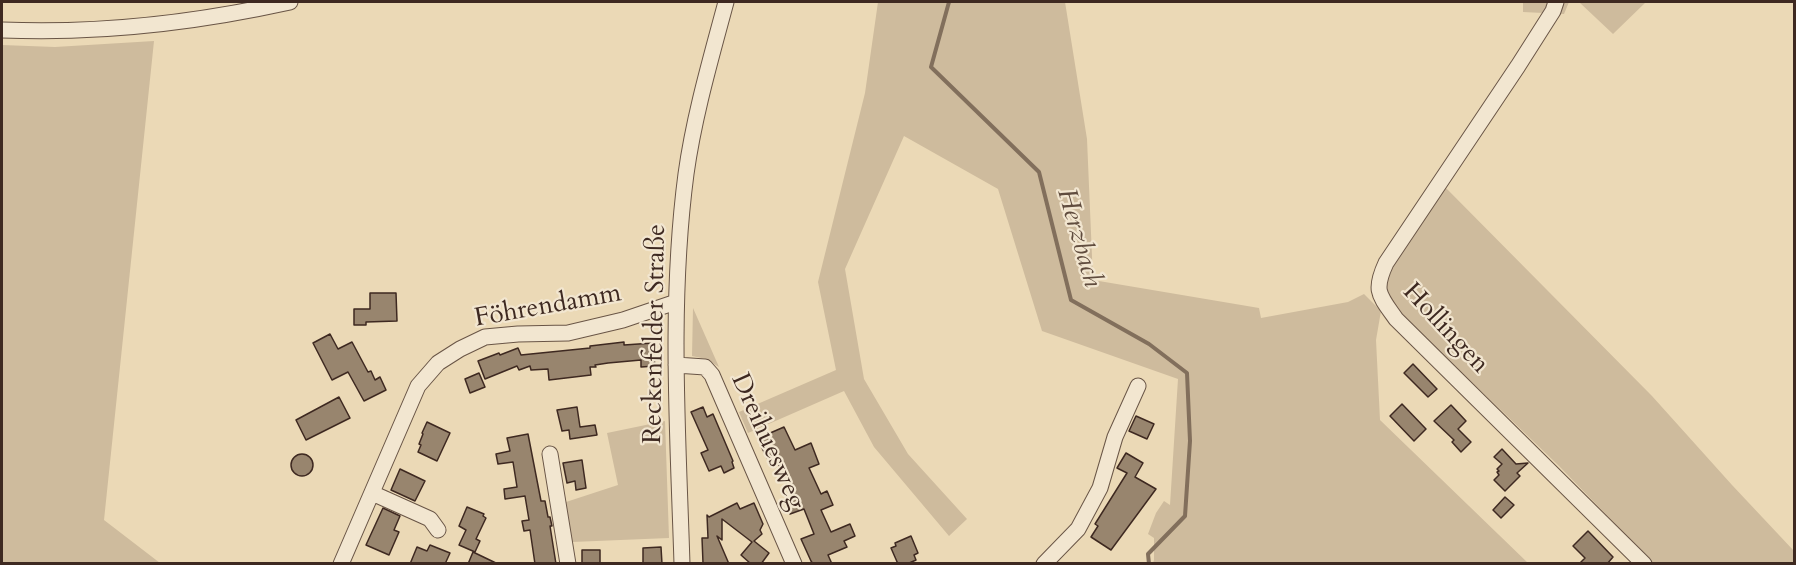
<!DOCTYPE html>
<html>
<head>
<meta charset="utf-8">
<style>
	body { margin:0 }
	#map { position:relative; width:1796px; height:565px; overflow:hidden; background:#ebd9b6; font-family:Cardo,serif }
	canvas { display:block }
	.frame { position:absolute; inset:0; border:3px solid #3e2921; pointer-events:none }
</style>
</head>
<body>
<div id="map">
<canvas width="1796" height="565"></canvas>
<div class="frame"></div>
</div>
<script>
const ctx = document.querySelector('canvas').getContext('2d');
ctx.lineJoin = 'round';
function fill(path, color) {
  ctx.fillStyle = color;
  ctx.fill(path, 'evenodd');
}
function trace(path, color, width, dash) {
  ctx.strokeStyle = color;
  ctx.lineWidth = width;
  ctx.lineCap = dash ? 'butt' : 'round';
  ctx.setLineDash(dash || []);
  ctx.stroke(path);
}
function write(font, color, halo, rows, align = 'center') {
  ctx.font = font + ' Cardo,serif';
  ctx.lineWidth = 4.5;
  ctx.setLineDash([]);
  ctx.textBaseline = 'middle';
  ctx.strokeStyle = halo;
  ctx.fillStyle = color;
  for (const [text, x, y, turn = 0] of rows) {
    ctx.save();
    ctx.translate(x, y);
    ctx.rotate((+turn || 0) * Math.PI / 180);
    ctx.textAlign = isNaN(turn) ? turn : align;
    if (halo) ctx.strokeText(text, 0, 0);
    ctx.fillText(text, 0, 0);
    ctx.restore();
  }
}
fill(new Path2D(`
	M878,2H1065L1087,139L1093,280L1259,308L1261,318L1348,302L1364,294L1381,311L1376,340L1380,420L1528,563H1153L1154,560V538L1148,534L1156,513L1164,501L1170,505L1178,379L1042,331L998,189L904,136L845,269L864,379L908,454L967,519L949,536L874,447L844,391L748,433L739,412L836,370L818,282L865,93Z
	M1523,2H1569L1564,14L1523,12Z
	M1579,2H1646L1613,34Z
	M154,41L104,520L160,563H2V45L55,47Z
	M1444,186L1652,396L1732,485L1794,551V563H1653L1559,466L1401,314L1388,297L1385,282L1393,262Z
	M693,308L719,367L706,359L692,356Z
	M665,421L669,538L572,542L566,502L618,485L607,433Z`), '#cebb9d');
trace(new Path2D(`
	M949,2L931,67L1039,172L1071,300L1149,344L1187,373L1190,441L1185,516L1148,554L1149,564`), '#826f5c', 4);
const building = new Path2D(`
	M370,293H396L397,321L366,322V325H354V309H370Z
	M330,334L338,349L352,342L368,372L371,371L375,380L380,377L386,390L364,401L348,372L332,380L313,343Z
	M624,342V345L653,343L655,366L641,367V360L608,363L595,365L596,367H590L591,375L549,380L548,369L531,370L530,366L519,370L517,366L485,379L478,361L499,353L500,355L518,348L521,355L590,348V346Z
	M1413,364L1437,389L1428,397L1404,373Z
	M479,373L485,387L470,393L465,379Z
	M339,397L350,418L306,440L296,420Z
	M1402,404L1426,429L1414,441L1390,416Z
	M1451,405L1466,421L1458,429L1471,442L1461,452L1452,442L1454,440L1434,421Z
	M577,407L580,427L595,425L597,435L570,439L569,430L562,431L557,410Z
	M703,407L707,417L713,414L733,461L732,462L734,468L724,473L721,466L709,471L701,453L708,450L691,412Z
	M1136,416L1154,424L1147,439L1129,431Z
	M427,422L450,433L437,461L418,452L421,445L419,444L423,434L422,433Z
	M784,427L795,450L811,443L819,464L809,468L821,494L827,491L833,505L821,510L831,532L850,524L855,536L844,541L847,547L828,555L832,564H813L811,561L801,539L814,534L804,509L790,514L785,501L793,498L774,454L767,458L761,446L764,445L761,437Z
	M528,434L541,501H545L548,517H550L552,526H550L556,564H535L530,530L524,531L522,521L529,520L525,496L505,499L504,489L517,487L513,462L498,464L496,454L510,451L507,438Z
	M1502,449L1516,464L1528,463L1517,473L1520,476L1505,491L1494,480L1499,475L1497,472L1499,471L1497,469L1502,464L1494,457Z
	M1126,453L1143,463L1135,477L1156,489L1111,550L1091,537L1098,526L1095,524L1127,473L1117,468Z
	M291 465a11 11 0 1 1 22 0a11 11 0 1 1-22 0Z
	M582,460L586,488L576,490L575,481L567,483L563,463Z
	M400,469L425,481L415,501L391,490Z
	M1505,497L1514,505L1501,518L1493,510Z
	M737,503L740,509L754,503L763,524L760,530L762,534L754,541L769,553L761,564H751L741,555L752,542L722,519V540L717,536L729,564L703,563L702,538H708L707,515L709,517Z
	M467,507L484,514L483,516L486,518L476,539L480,541L475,552L459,545L466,530L459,526Z
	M383,508L400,516L394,530L399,532L389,555L366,545Z
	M1588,531L1613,557L1607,564H1579L1585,558L1573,546Z
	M911,536L918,553L914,555L916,560L907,564H898L891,548L896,546L895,543Z
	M430,545L450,553L445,564H410L417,547L427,551Z
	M661,547L662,564H643V548Z
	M582,550H600V564H582Z
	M473,552L498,564H468Z`);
fill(building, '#98856e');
trace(building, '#3e2921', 1.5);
const minor = new Path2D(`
	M1556,2L1553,11L1518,66L1386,263C1373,291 1379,295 1396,319L1644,564
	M2,30C98,34 195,23 290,2
	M676,365L705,367L712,375L794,564
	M550,454L568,564
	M372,493L430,519L438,530
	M341,564L418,386L438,363L460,349L485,337L518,334L568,333L623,320L676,302
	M682,564C678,434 669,303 686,174C694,116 711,58 726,2
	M1044,564L1078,529L1100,488L1115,437L1138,386`);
trace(minor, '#695546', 17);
trace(minor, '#f2e6d0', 15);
write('26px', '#3e2921', '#f2e6d0', [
	["Föhrendamm",548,307,-10],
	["Hollingen",1445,329,47],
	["Reckenfelder Straße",656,334,-89],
	["Dreihuesweg",767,442,66]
]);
write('italic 27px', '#604c3e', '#f2e6d0', [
	["Herzbach",1078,238,74]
]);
</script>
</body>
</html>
